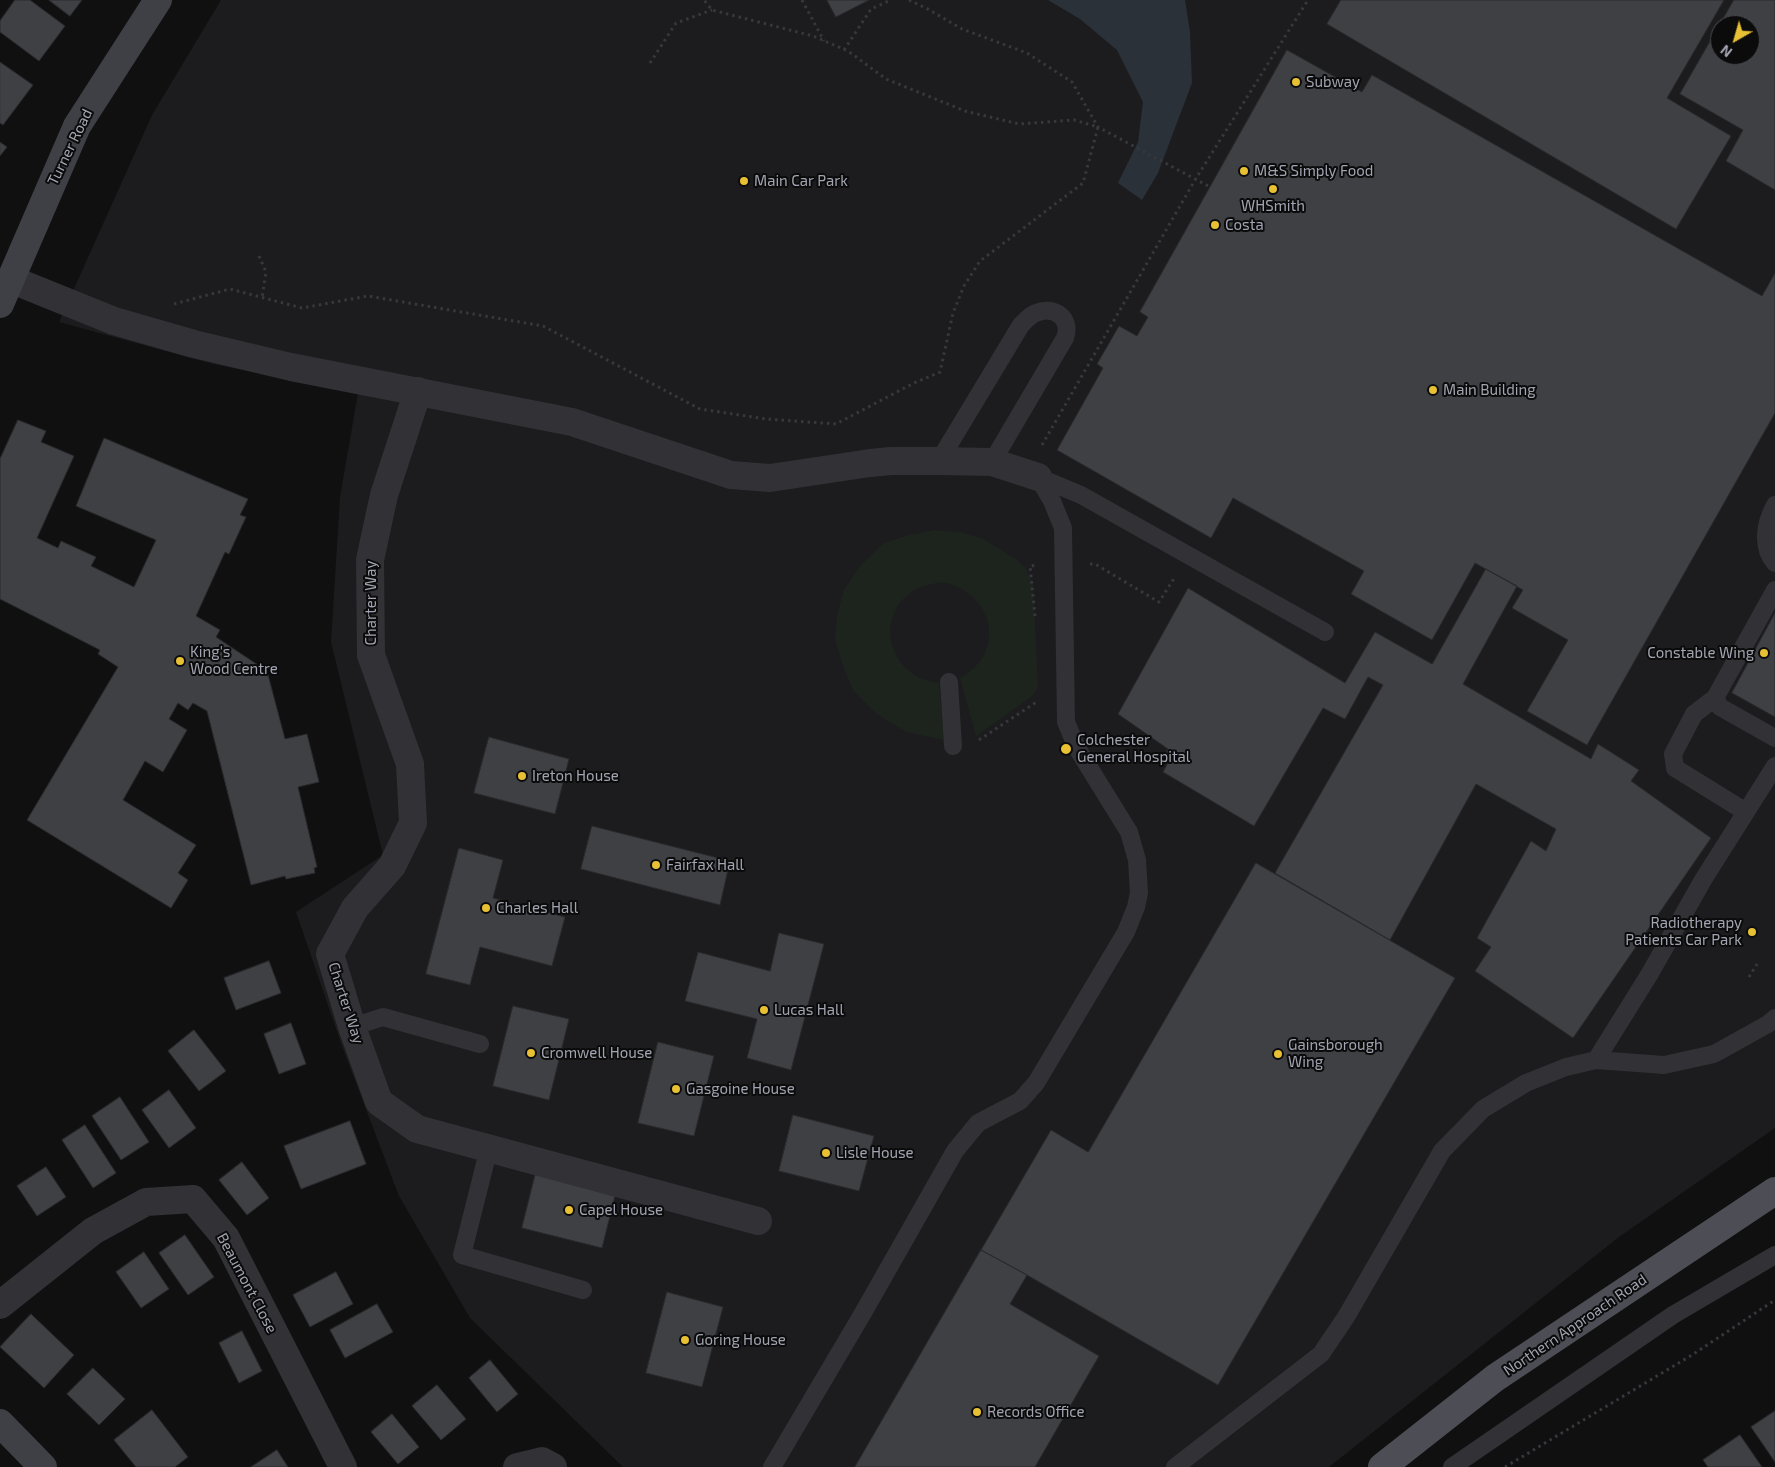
<!DOCTYPE html>
<html>
<head>
<meta charset="utf-8">
<style>
	body { margin:0 }
	#map { position:relative; width:1775px; height:1467px; overflow:hidden; background:#101011; font-family:"Exo 2",sans-serif }
	canvas { display:block }
	.north { position:absolute; left:1710px; top:15px; width:50px; height:50px; box-sizing:border-box; background:#0b0b0c; border:1px solid #47494e; border-radius:50%; rotate:218deg; font-size:14px; font-weight:700; line-height:20px; text-align:center; color:#a2a5b1 }
	.north::after { content:''; display:block; margin:auto; width:18px; height:22px; background:#e7c133; clip-path:polygon(50% 0,100% 100%,50% 72%,0 100%) }
</style>
</head>
<body>
<div id="map">
<canvas width="1775" height="1467"></canvas>
<div class="north">N</div>
</div>
<script>
const ctx = document.querySelector('canvas').getContext('2d');
ctx.lineJoin = 'round';
function fill(path, color) {
  ctx.fillStyle = color;
  ctx.fill(path, 'evenodd');
}
function trace(path, color, width, dash) {
  ctx.strokeStyle = color;
  ctx.lineWidth = width;
  ctx.lineCap = dash ? 'butt' : 'round';
  ctx.setLineDash(dash || []);
  ctx.stroke(path);
}
function write(font, color, halo, rows, align = 'center') {
  ctx.font = font + ' "Exo 2",sans-serif';
  ctx.lineWidth = 4;
  ctx.setLineDash([]);
  ctx.textBaseline = 'middle';
  ctx.strokeStyle = halo;
  ctx.fillStyle = color;
  for (const [text, x, y, turn = 0] of rows) {
    ctx.save();
    ctx.translate(x, y);
    ctx.rotate((+turn || 0) * Math.PI / 180);
    ctx.textAlign = isNaN(turn) ? turn : align;
    if (halo) ctx.strokeText(text, 0, 0);
    ctx.fillText(text, 0, 0);
    ctx.restore();
  }
}
fill(new Path2D(`
	M221,0H1775V1128L1619,1237L1329,1467H623L470,1318L399,1196L342,1046L296,912L383,855L331,642L340,497L358,393L213,364L59,322L152,115ZM1720,25H1750V55H1720Z`), '#1c1c1e');
fill(new Path2D(`
	M935,530L960,532L983,539L1016,559L1027,570L1033,584L1038,687L1032,696L976,736L960,678C998,659 999,611 963,590C956,585 947,582 938,583C884,588 873,653 920,678C926,681 933,682 939,683L944,740L907,732L878,715L853,690L842,663L835,639L837,615L844,590L860,566L884,543L909,535Z`), '#1d241e');
fill(new Path2D(`
	M1048,0H1185L1190,32L1192,83L1158,173L1142,200L1118,183L1138,142L1143,102L1117,50L1080,19Z`), '#2a3139');
const building = new Path2D(`
	M15,0H30L65,26L39,61L0,32V21Z
	M49,0H82L70,16Z
	M827,0H869L836,17Z
	M1341,0H1724L1667,98L1731,136L1676,229L1327,24Z
	M1734,0H1775V190L1726,161L1743,130L1680,94ZM1720,25H1750V55H1720Z
	M1287,50L1362,92L1372,75L1762,296L1775,273V413L1587,745L1527,711L1568,640L1512,608L1523,590L1475,563L1432,640L1351,594L1364,571L1233,498L1211,538L1057,450L1103,368L1097,364L1119,326L1137,336L1148,317L1140,312Z
	M0,62L33,85L3,125L0,123Z
	M0,142L7,147L0,156Z
	M18,420L46,431L41,442L74,456L37,538L58,548L61,541L96,557L91,566L134,587L156,540L76,506L104,438L248,499L240,515L246,517L229,554L225,552L196,616L220,630L216,637L267,671L285,739L307,734L319,782L298,787L317,867L314,868L315,873L286,879L285,876L251,885L207,711L193,703L188,710L178,703L169,719L187,730L163,772L145,761L123,800L196,845L178,873L188,880L171,908L27,820L118,667L98,654L100,650L0,599V459Z
	M1486,569L1517,586L1463,684L1591,759L1598,744L1639,770L1631,781L1711,838L1573,1038L1475,971L1491,947L1477,938L1531,841L1546,851L1556,829L1476,784L1390,940L1275,873L1383,685L1368,677L1345,719L1323,708L1254,826L1163,772L1169,761L1163,757L1168,749L1118,714L1188,588L1345,683L1375,632L1432,664Z
	M1775,613V717L1732,693Z
	M489,737L569,759L555,814L474,793Z
	M592,826L730,861L720,905L581,869Z
	M459,848L503,860L493,898L565,917L552,966L480,947L470,985L426,974Z
	M1256,863L1455,978L1218,1385L1027,1275L981,1250L1051,1130L1088,1152Z
	M779,933L824,944L791,1070L747,1058L757,1019L685,1001L698,952L770,971Z
	M269,961L281,993L236,1010L224,978Z
	M513,1006L569,1019L549,1100L493,1086Z
	M291,1023L306,1064L279,1074L264,1034Z
	M194,1030L226,1071L199,1091L168,1051Z
	M658,1042L714,1056L694,1136L638,1123Z
	M169,1090L196,1128L169,1148L142,1110Z
	M120,1097L149,1142L121,1160L92,1116Z
	M793,1115L874,1136L859,1191L779,1171Z
	M350,1121L366,1164L301,1189L284,1146Z
	M85,1125L116,1173L93,1188L62,1140Z
	M242,1162L269,1198L247,1215L219,1180Z
	M46,1167L66,1197L37,1216L17,1186Z
	M536,1172L616,1192L602,1248L522,1228Z
	M185,1235L214,1277L188,1295L159,1253Z
	M981,1250L1027,1275L1010,1304L1099,1356L1035,1467H855Z
	M144,1252L169,1289L141,1308L116,1272Z
	M336,1272L353,1304L310,1327L293,1295Z
	M667,1292L723,1307L702,1387L646,1373Z
	M377,1304L393,1332L345,1358L330,1330Z
	M31,1314L74,1355L44,1388L0,1347Z
	M242,1331L262,1371L239,1383L219,1343Z
	M490,1360L518,1394L497,1412L469,1378Z
	M93,1368L125,1399L99,1425L67,1394Z
	M437,1385L466,1419L441,1440L412,1406Z
	M152,1410L188,1457L175,1467H136L114,1440Z
	M1775,1411V1462L1751,1427Z
	M392,1414L419,1447L398,1464L371,1432Z
	M1740,1435L1762,1467H1708L1703,1460Z
	M277,1450L288,1467H251Z`);
fill(building, '#3f4044');
trace(building, '#2a2a2d', 1);
trace(new Path2D(`
	M802,0L824,41
	M909,0L926,8L962,29L1027,53L1072,82L1098,127L1210,187
	M844,50L871,9L891,0
	M650,63L676,23L712,10
	M259,256L266,272L262,298
	M174,304L230,289L302,308L368,296L543,326L700,409L766,419L836,424L914,383L940,372L953,313L964,286L980,261L1083,183L1098,127L1074,120L1019,124L965,111L886,79L848,51L813,36L712,10L704,0
	M1042,445L1195,180L1308,0
	M1090,564H1095L1159,602L1175,577
	M1035,616L1030,566L1037,565
	M979,740L1038,701
	M1749,977L1757,964
	M1505,1467L1692,1355L1775,1300`), '#37383d', 3, [2.5, 4]);
trace(new Path2D(`
	M939,461L1021,325C1025,321 1030,315 1036,313C1055,305 1072,319 1065,338L992,462
	M1038,477L1081,495L1325,632
	M1775,505C1765,523 1761,547 1775,563
	M1775,590L1715,698L1720,707L1775,738
	M949,682L953,746
	M1715,698L1694,714L1673,754L1675,768L1746,812
	M352,1027L383,1017L480,1044
	M1596,1060L1649,975L1703,880L1775,766
	M489,1148L462,1255L583,1290
	M772,1467L863,1313L955,1151L978,1123L1020,1101L1036,1083L1126,932L1136,907L1139,893L1137,860L1129,832L1077,748L1066,722L1063,528L1052,501L1038,477
	M1175,1467L1321,1354L1346,1317L1442,1151L1483,1109L1526,1083L1566,1067L1596,1060L1664,1065L1714,1054L1768,1024L1775,1018
	M1452,1467L1673,1315L1775,1255`), '#313136', 18);
trace(new Path2D(`
	M10,279L114,321L194,344L291,367L572,422L731,475L770,478L870,463L891,461H939L992,462L1038,477
	M418,391L384,495L370,560L371,655L410,764L413,823L392,866L355,908L330,954L352,1027L379,1102L417,1129L758,1221
	M0,1305L93,1231L146,1202L193,1199L226,1238L343,1467
	M517,1467L542,1461L553,1467`), '#313136', 28);
trace(new Path2D(`
	M0,304L77,126L158,0
	M0,1423L43,1467`), '#3f4046', 28);
trace(new Path2D(`
	M1382,1467L1495,1378L1775,1191`), '#4d4e55', 28);
for (const [x, y, r, color] of [
	[1296,82,5,"#e7c133"],
	[1244,171,5,"#e7c133"],
	[744,181,5,"#e7c133"],
	[1273,189,5,"#e7c133"],
	[1215,225,5,"#e7c133"],
	[1433,390,5,"#e7c133"],
	[1764,653,5,"#e7c133"],
	[180,661,5,"#e7c133"],
	[1066,749,6,"#e7c133"],
	[522,776,5,"#e7c133"],
	[656,865,5,"#e7c133"],
	[486,908,5,"#e7c133"],
	[1752,932,5,"#e7c133"],
	[764,1010,5,"#e7c133"],
	[531,1053,5,"#e7c133"],
	[1278,1054,5,"#e7c133"],
	[676,1089,5,"#e7c133"],
	[826,1153,5,"#e7c133"],
	[569,1210,5,"#e7c133"],
	[685,1340,5,"#e7c133"],
	[977,1412,5,"#e7c133"]
]) {
  const dot = new Path2D();
  dot.arc(x, y, r, 0, 2 * Math.PI);
  ctx.fillStyle = color;
  ctx.fill(dot);
  trace(dot, '#0b0b0c', 2);
}
write('15px', '#a2a5b1', '#0b0b0c', [
	["Subway",1306,82],
	["M&S Simply Food",1254,171],
	["Main Car Park",754,181],
	["WHSmith",1273,206,"center"],
	["Costa",1225,225],
	["Main Building",1443,390],
	["King's",190,652],
	["Wood Centre",190,669],
	["Constable Wing",1754,653,"right"],
	["Colchester",1077,740],
	["General Hospital",1077,757],
	["Ireton House",532,776],
	["Fairfax Hall",666,865],
	["Charles Hall",496,908],
	["Radiotherapy",1742,923,"right"],
	["Patients Car Park",1742,940,"right"],
	["Lucas Hall",774,1010],
	["Gainsborough",1288,1045],
	["Wing",1288,1062],
	["Cromwell House",541,1053],
	["Gasgoine House",686,1089],
	["Lisle House",836,1153],
	["Capel House",579,1210],
	["Goring House",695,1340],
	["Records Office",987,1412]
], 'left');
write('15px', '#a2a5b1', '#0b0b0c', [
	["Turner Road",70,147,-64],
	["Charter Way",371,603,-90],
	["Charter Way",346,1003,72],
	["Beaumont Close",247,1283,62],
	["Northern Approach Road",1575,1325,-34]
]);
</script>
</body>
</html>
